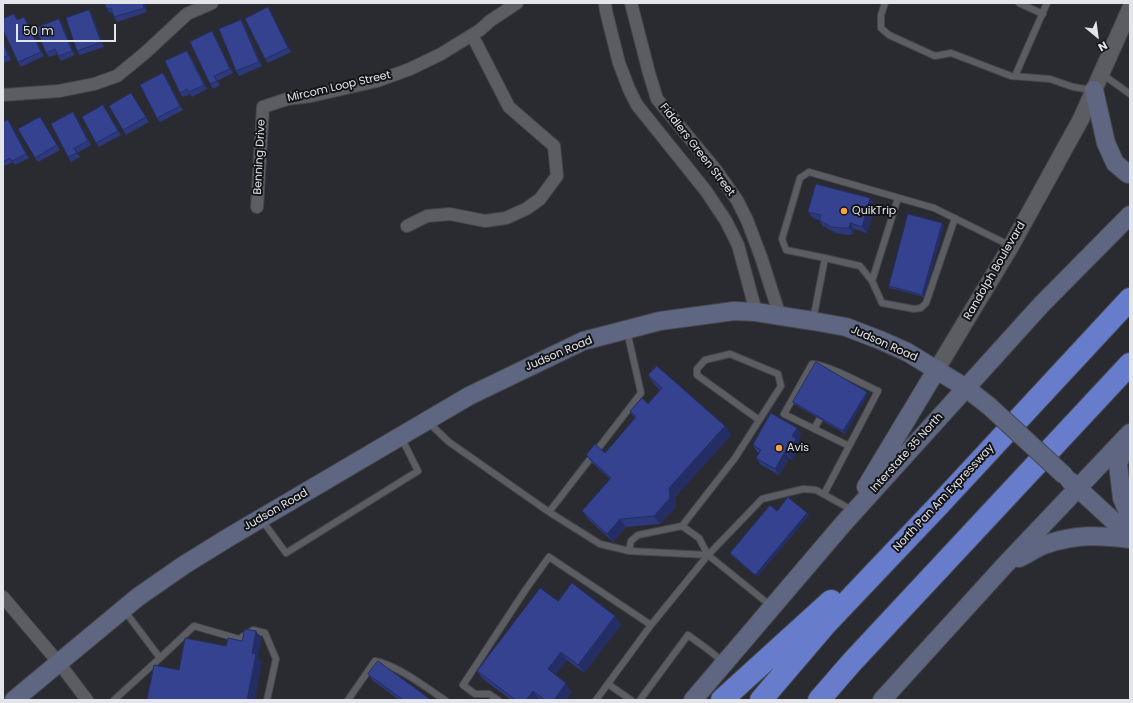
<!DOCTYPE html>
<html>
<head>
<meta charset="utf-8">
<style>
	body { margin:0 }
	#map { position:relative; width:1133px; height:703px; overflow:hidden; background:#2a2b30; font-family:Poppins,sans-serif }
	canvas { display:block }
	.frame { position:absolute; inset:0; border:4px solid #e4e5e9; pointer-events:none }
	.north { position:absolute; left:1077px; top:16px; width:40px; height:40px; -webkit-text-stroke:3px #131416; paint-order:stroke; rotate:151deg; font-size:11px; font-weight:700; line-height:16px; text-align:center; color:#e4e5e9 }
	.north::after { content:''; display:block; margin:auto; width:14px; height:18px; background:#e4e5e9; clip-path:polygon(50% 0,100% 100%,50% 72%,0 100%) }
	.scale { position:absolute; left:16px; top:24px; width:100px; height:18px; box-sizing:border-box; border:2px solid #e4e5e9; border-top:0; padding-left:5px; font-size:12px; line-height:14px; white-space:nowrap; color:#e4e5e9; -webkit-text-stroke:3px #131416; paint-order:stroke }
</style>
</head>
<body>
<div id="map">
<canvas width="1133" height="703"></canvas>
<div class="frame"></div>
<div class="north">N</div>
<div class="scale">50 m</div>
</div>
<script>
const ctx = document.querySelector('canvas').getContext('2d');
ctx.lineJoin = 'round';
function trace(path, color, width, dash) {
  ctx.strokeStyle = color;
  ctx.lineWidth = width;
  ctx.lineCap = dash ? 'butt' : 'round';
  ctx.setLineDash(dash || []);
  ctx.stroke(path);
}
function fill(path, color) {
  ctx.fillStyle = color;
  ctx.fill(path, 'evenodd');
}
function write(font, color, halo, rows, align = 'center') {
  ctx.font = font + ' Poppins,sans-serif';
  ctx.lineWidth = 4;
  ctx.setLineDash([]);
  ctx.textBaseline = 'middle';
  ctx.strokeStyle = halo;
  ctx.fillStyle = color;
  for (const [text, x, y, turn = 0] of rows) {
    ctx.save();
    ctx.translate(x, y);
    ctx.rotate((+turn || 0) * Math.PI / 180);
    ctx.textAlign = isNaN(turn) ? turn : align;
    if (halo) ctx.strokeText(text, 0, 0);
    ctx.fillText(text, 0, 0);
    ctx.restore();
  }
}
const service = new Path2D(`
	M885,3L881,15V28L889,35L935,56L951,53L1011,76L1050,79L1073,87L1092,90
	M1019,3L1043,14
	M1102,74L1130,94
	M1015,76L1047,3
	M825,258L860,266L872,281L882,303L914,309L921,308L926,303L955,218
	M872,281L898,198
	M813,320L825,258L786,250L782,239L800,178L809,172L934,208L1011,246
	M759,420L697,375V369L705,360L730,354L778,374L781,386L735,458L682,526L699,538L708,555L771,606
	M428,422L449,442L549,512L600,544L629,551L708,555
	M814,429L823,413
	M824,494L878,391C865,385 824,363 812,364L784,414L849,446
	M549,512L641,393L627,331
	M261,519L286,553L418,471L401,437
	M629,551L631,541L638,535L682,526
	M160,658L194,626L239,639L253,630L265,633L276,659L267,700
	M608,684L631,700
	M114,700L160,658L124,610
	M348,700L375,661C399,666 425,687 445,700
	M498,700L489,694H475L463,685L526,589L549,557L651,625L708,555L762,499L803,489L816,490L852,510
	M596,700L651,625
	M640,700L688,635L710,651L723,662`);
const minor = new Path2D(`
	M605,3L606,11L619,63L629,89L637,105L706,191L726,221L738,245L756,312
	M631,3L649,73L657,99L716,170L737,200L747,220L761,257L780,316
	M3,95L59,91L94,84L117,76L145,53L187,14L212,3
	M257,207L263,107L287,99L311,96L377,81L410,69L441,54L480,30L490,21L517,3
	M407,226L427,216L450,214L485,221L506,218L526,209L540,199L557,176L554,146L509,107L472,35
	M3,597L59,663L87,700`);
const tertiary = new Path2D(`
	M937,369L1011,246L1081,119L1130,9`);
const secondary = new Path2D(`
	M1094,90L1106,143L1115,163L1128,174H1130
	M1127,441L1118,464L1122,498L1130,517
	M1070,481L1120,527L1130,533
	M866,487L937,369
	M1019,558C1028,554 1037,547 1047,544C1076,534 1100,535 1130,539
	M14,700L138,597L184,565L231,536L469,396L583,341L660,321L734,311L756,312L813,321L846,327L880,340L907,352L966,388L989,406
	M693,700L843,524L1041,305L1130,215
	M882,700L1004,566L1130,433`);
const motorway = new Path2D(`
	M722,700L831,601
	M761,700L825,625L937,507L1130,299
	M819,700L852,662L1130,364`);
trace(service, '#44464a', 8);
trace(minor, '#44464a', 14);
trace(tertiary, '#44464a', 18);
trace(secondary, '#44464a', 20);
trace(motorway, '#44464a', 24);
trace(service, '#5b5d62', 6);
trace(minor, '#5b5d62', 12);
trace(tertiary, '#5b5d62', 16);
trace(secondary, '#5f6682', 18);
trace(motorway, '#687ccc', 22);
const secondaryBridge = new Path2D(`
	M989,406L1065,476`);
trace(secondaryBridge, '#44464a', 20, []);
trace(secondaryBridge, '#5f6682', 18);
fill(new Path2D(`
	M105,3H146L145,4L147,12L117,22L114,17L113,12L110,13L107,9Z
	M268,7L271,12L291,52L268,63L265,59Z
	M89,10L92,14L104,47L80,55L77,51Z
	M14,14L18,20L27,21L44,56L21,67L18,62Z
	M59,19L62,23L75,55L61,61L57,54L49,57L46,53Z
	M244,24L262,66L239,76L236,71Z
	M212,31L215,36L233,73L217,81L220,85L213,89L210,84Z
	M3,40L11,60L3,63Z
	M187,51L190,55L207,89L192,97L190,94L183,97L180,93Z
	M166,77L183,110L160,122L157,118Z
	M131,93L149,122L126,135L123,130Z
	M103,105L121,135L99,147L96,143Z
	M76,116L91,145L77,153L80,157L71,162L68,157Z
	M40,117L60,150L38,162L35,158Z
	M8,120L11,124L29,158L15,165L13,162L5,166L3,163V122Z
	M870,198L875,205L867,233L854,229L853,234L848,235L836,233L823,226L819,220L813,218L808,212Z
	M942,223L944,226L924,297L890,288L889,286Z
	M648,375L725,426L731,435L675,497L676,507L660,524L626,527L613,542L588,519L582,511L610,479L592,463L586,455L605,453L635,419L630,411L648,404L660,390L654,384Z
	M867,392L868,394L845,434L794,404L793,402Z
	M797,428L801,434L798,441L801,445L792,460L789,458L779,475L761,465L756,458L760,453L757,452L753,445Z
	M777,511L807,513L809,515L757,577L731,555L730,553Z
	M558,601L615,616L621,625L584,673L567,660L555,675L572,692L566,700H540L539,699L538,700H511L483,679L477,671Z
	M368,674L431,700H399L372,680Z`), '#2d397c');
fill(new Path2D(`
	M143,3H144L147,12L144,8Z
	M268,7L271,12L291,52L288,48Z
	M89,10L92,14L104,47L101,42Z
	M24,17L27,21L44,56L41,52Z
	M59,19L62,23L75,55L72,51Z
	M241,20L244,24L262,66L259,62Z
	M212,31L215,36L233,73L230,69Z
	M3,40L11,60L8,55L3,43Z
	M187,51L190,55L207,89L204,85Z
	M163,73L166,77L183,110L180,106Z
	M103,105L121,135L118,131Z
	M73,112L76,116L91,145L88,141Z
	M40,117L43,121L60,150L57,145Z
	M8,120L11,124L29,158L26,154Z
	M870,198L875,205L867,233L862,227Z
	M850,223L854,229L853,234L849,228Z
	M942,223L944,226L924,297L922,295Z
	M867,392L868,394L845,434L843,431Z
	M725,426L731,435L675,497L676,507L660,524L654,516L669,488Z
	M797,428L801,434L798,441L801,445L792,460L788,453L792,436Z
	M785,452L789,458L779,475L775,469Z
	M807,513L809,515L757,577L755,575Z
	M620,519L626,527L613,542L607,534Z
	M615,616L621,625L584,673L578,665Z
	M256,631L262,639L258,657L262,662L255,700H247L252,653Z
	M561,652L567,660L554,677L548,669Z
	M566,683L572,692L566,700H554Z
	M533,691L539,699L538,700H526Z`), '#242e65');
const building = new Path2D(`
	M105,3H143L144,8L114,17L111,8L107,9Z
	M268,7L288,48L265,59L245,19Z
	M89,10L101,42L77,51L66,18Z
	M14,14L17,20L24,17L41,52L18,62L3,30V19Z
	M59,19L72,51L58,56L55,49L46,53L36,28Z
	M241,20L259,62L236,71L219,29Z
	M212,31L230,69L214,76L217,81L210,84L190,42Z
	M3,43L8,55L3,58Z
	M187,51L204,85L189,92L187,89L180,93L165,61Z
	M163,73L180,106L157,118L140,85Z
	M131,93L146,117L123,130L109,106Z
	M103,105L118,131L96,143L82,117Z
	M73,112L88,141L74,148L77,153L68,157L51,124Z
	M40,117L57,145L35,158L18,129Z
	M8,120L26,154L12,161L10,158L3,162V122Z
	M816,184L870,198L862,227L850,223L849,228H844L831,227L819,220L821,215L808,212Z
	M908,214L942,223L922,295L889,286Z
	M816,362L867,392L843,431L793,402Z
	M657,366L725,426L669,488L670,498L654,516L620,519L607,534L582,511L611,478L586,455L595,444L605,453L636,417L630,411L642,398L648,404L662,388L648,375Z
	M771,413L797,428L792,436L796,439L788,453L785,452L775,469L756,458L761,450L753,445Z
	M788,497L807,513L755,575L730,553L770,505L777,511Z
	M572,583L615,616L578,665L561,652L548,669L566,683L554,700H545L533,691L526,700H516L477,671L540,588L558,601Z
	M245,629L256,631L252,653L256,654L247,700H151L147,699L154,665L179,670L185,638L226,646L228,638L242,641Z
	M378,661L431,700H403L368,674Z`);
fill(building, '#344290');
trace(building, '#242e65', 1);
for (const [x, y, r, color] of [
	[844,211,4,"#f8a04b"],
	[779,448,4,"#f8a04b"]
]) {
  const dot = new Path2D();
  dot.arc(x, y, r, 0, 2 * Math.PI);
  ctx.fillStyle = color;
  ctx.fill(dot);
  trace(dot, '#131416', 1.5);
}
write('11px', '#e4e5e9', '#131416', [
	["Mircom Loop Street",339,87,-13],
	["Fiddlers Green Street",697,150,52],
	["Benning Drive",260,157,-87],
	["Randolph Boulevard",995,271,-60],
	["Judson Road",884,344,24],
	["Judson Road",559,354,-23],
	["Interstate 35 North",907,453,-48],
	["North Pan Am Expressway",944,498,-47],
	["Judson Road",276,510,-30]
]);
write('11px', '#e4e5e9', '#131416', [
	["QuikTrip",852,211],
	["Avis",787,448]
], 'left');
</script>
</body>
</html>
